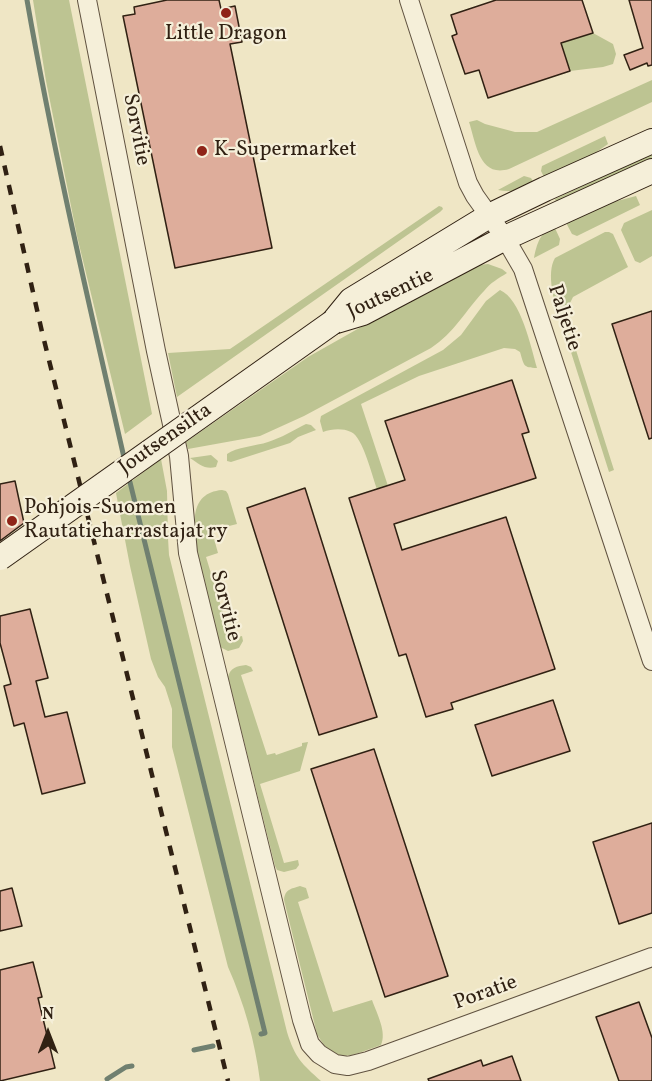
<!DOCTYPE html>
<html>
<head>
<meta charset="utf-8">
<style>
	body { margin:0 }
	#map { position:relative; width:652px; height:1081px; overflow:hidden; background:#efe6c5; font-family:Vollkorn,serif }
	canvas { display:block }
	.north { position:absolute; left:18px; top:1003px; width:60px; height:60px; -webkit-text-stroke:4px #f5efd9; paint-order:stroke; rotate:0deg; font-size:16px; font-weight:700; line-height:24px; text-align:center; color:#302113 }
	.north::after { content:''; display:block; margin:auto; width:21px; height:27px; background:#302113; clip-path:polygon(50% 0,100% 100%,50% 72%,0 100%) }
</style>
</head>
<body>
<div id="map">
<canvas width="652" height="1081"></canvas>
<div class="north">N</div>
</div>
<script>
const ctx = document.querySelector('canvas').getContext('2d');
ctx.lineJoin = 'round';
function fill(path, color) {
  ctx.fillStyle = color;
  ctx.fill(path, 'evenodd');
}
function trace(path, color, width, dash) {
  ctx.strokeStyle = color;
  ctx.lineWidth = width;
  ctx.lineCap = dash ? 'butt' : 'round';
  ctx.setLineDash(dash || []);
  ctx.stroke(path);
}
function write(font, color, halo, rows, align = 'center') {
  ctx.font = font + ' Vollkorn,serif';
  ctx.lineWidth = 4.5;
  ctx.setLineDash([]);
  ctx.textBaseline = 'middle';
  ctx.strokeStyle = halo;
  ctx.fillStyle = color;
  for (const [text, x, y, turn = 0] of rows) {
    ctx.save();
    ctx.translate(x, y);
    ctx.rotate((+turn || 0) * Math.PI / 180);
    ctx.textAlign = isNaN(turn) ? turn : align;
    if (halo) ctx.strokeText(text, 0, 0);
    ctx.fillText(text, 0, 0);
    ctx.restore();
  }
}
fill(new Path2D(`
	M33,0H69L152,414L125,434L77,236L46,81Z
	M593,33L613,44L616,54L613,64L603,67L570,71L561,43Z
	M652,80V102L509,169C479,178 476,143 469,122L477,120L485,124L515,132H537Z
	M605,136L608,144L575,167L546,181L541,171L542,166Z
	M652,154V166L558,207L555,199Z
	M524,176L531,178L535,185C522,189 512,193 498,190Z
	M636,196L640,205L577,236L572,234L564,219L598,206Z
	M439,206L442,207L443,209L440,212L177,397L168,353L230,349Z
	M652,210V256L640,263L635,261L621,230L624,223Z
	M554,226L560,239L559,245L534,258C537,243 540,233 554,226Z
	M605,232H609L613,234L628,267L573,297L570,303V316L560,319C554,303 546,273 555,258Z
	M488,264L502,269L507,273C499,278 490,283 484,291C466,310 454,333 431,348L304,416L260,436L188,449L186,442L308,357L469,266Z
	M500,290C521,299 531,347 537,368C523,368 524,365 520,352L515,349L504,348L419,376L361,404L388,486L377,489C372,476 363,437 351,432C342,428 332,429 323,432L320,421L321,416L443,350L461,335L486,301Z
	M575,347L614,470L609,472L570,349Z
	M306,424L311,425L316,430L298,437L290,443L231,462L227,461V454C236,447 256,446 268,442C281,438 294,430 306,424Z
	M211,455L218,461L216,467C205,470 199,464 190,458Z
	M161,459L167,491L168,538L169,555L287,1032C295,1058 302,1064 321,1081H260C255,1041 244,1003 228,967L172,747V709L165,687L158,677L151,659L130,566L116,493Z
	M222,490L226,491L228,494L237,524L225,527L223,524L211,528L218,553L206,557L231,639L242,636L243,641L239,648L228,651L220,647L197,551C194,526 188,493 222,490Z
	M246,665L251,667L253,671L241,675L267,755L275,753L276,755L302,746V743L308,742L300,771L260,784L284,863L298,860L299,865L296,869L284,872L277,870L275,866L228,677C230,668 237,666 246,665Z
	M300,886L306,888L309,898L298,902L333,1012L372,1000C377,1014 387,1032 381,1045C352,1055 335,1067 317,1034L284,900C285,889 291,889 300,886Z`), '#bdc492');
trace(new Path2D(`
	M27,0C54,155 90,308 125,462
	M128,474L265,1033L261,1034
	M194,1050L213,1046
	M107,1079L126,1067L132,1066`), '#708070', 5);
const building = new Path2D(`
	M167,0H219L221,9L235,6L242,42L230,44L272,248L175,268L123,16L135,14L134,7Z
	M496,0H582L593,33L561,43L570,71L488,98L479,70L465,74L452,36L457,34L451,15Z
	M629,0H652V65L648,66L647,63L630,70L624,55L643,48Z
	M652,311V438L649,439L612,324Z
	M512,380L529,432L522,434L536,478L394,524L402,550L506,517L555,669L451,703L453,709L426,717L406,654L399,656L349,498L405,480L385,421Z
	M15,481L24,523L0,541V484Z
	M305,488L377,717L319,735L247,508Z
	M30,609L48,678L36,681L45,717L67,712L85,783L42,794L24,723L14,726L4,686L11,684L0,643V616Z
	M553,700L570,751L492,776L475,725Z
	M374,749L448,976L385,997L311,769Z
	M652,823V913L619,924L593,842Z
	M12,888L22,926L0,931V891Z
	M33,962L42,997L38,998L55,1068L0,1081V970Z
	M639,1002L652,1038V1081H619L596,1017Z
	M512,1056L521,1081H429L428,1079L481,1060L483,1066Z`);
fill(building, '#dead9b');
trace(building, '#302113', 1.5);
const street = new Path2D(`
	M87,0L156,351L179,456L188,553L302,1020L310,1044L319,1054L335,1064L348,1066L368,1061L652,957
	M409,0L468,183L475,196L505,238L523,269L652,661`);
const secondary = new Path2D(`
	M333,322L351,300L489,216L545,189L652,141
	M333,322L363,313L505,238L652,171`);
trace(street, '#605240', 20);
trace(secondary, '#302113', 26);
trace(street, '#f5efd9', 18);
trace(secondary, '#f5efd9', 24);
trace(new Path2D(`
	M0,146L42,332L228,1081`), '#302113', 4.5, [10, 10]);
const secondaryBridge = new Path2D(`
	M0,558L333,322`);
trace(secondaryBridge, '#302113', 26, []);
trace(secondaryBridge, '#f5efd9', 24);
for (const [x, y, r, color] of [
	[226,13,6,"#8f2418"],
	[202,151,6,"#8f2418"],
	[12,521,6,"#8f2418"]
]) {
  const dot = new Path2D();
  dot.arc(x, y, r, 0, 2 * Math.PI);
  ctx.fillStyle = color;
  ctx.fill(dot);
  trace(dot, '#f5efd9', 2);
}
write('21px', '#302113', '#f5efd9', [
	["Little Dragon",226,35,"center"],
	["K-Supermarket",214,151],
	["Pohjois-Suomen",24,509],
	["Rautatieharrastajat ry",24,533]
], 'left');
write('21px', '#302113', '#f5efd9', [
	["Sorvitie",135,130,79],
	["Joutsentie",391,295,-25],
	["Paljetie",563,318,72],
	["Joutsensilta",166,440,-35],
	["Sorvitie",224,606,76],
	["Poratie",486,994,-20]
]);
</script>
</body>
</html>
